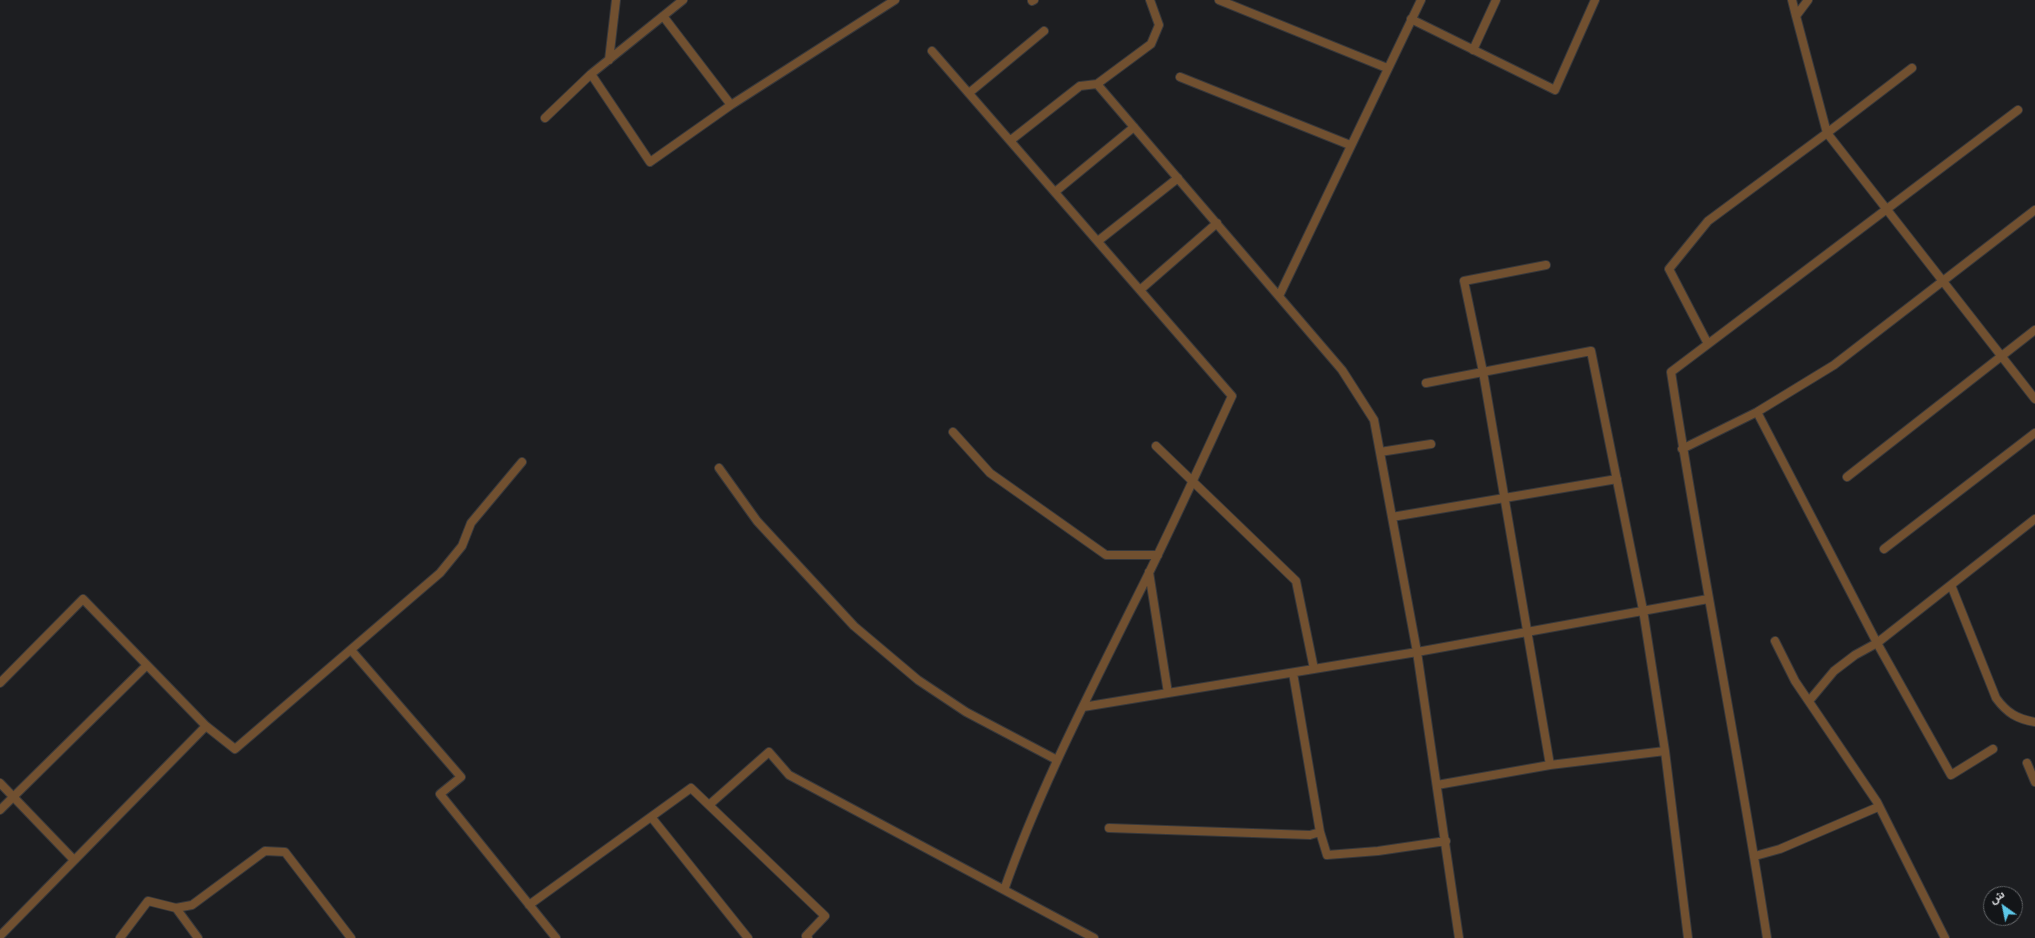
<!DOCTYPE html>
<html>
<head>
<meta charset="utf-8">
<style>
	body { margin:0 }
	#map { position:relative; width:2035px; height:938px; overflow:hidden; background:#1d1e21; font-family:Arial,"Noto Sans Arabic",sans-serif }
	canvas { display:block }
	.north { position:absolute; left:1983px; top:886px; width:40px; height:40px; box-sizing:border-box; background:#131518; border:1px solid #616366; border-radius:50%; rotate:327deg; font-size:11px; font-weight:700; line-height:16px; text-align:center; color:#d6d7da }
	.north::after { content:''; display:block; margin:auto; width:14px; height:18px; background:#5cc7e8; clip-path:polygon(50% 0,100% 100%,50% 72%,0 100%) }
</style>
</head>
<body>
<div id="map">
<canvas width="2035" height="938"></canvas>
<div class="north">ش</div>
</div>
<script>
const ctx = document.querySelector('canvas').getContext('2d');
ctx.lineJoin = 'round';
function trace(path, color, width, dash) {
  ctx.strokeStyle = color;
  ctx.lineWidth = width;
  ctx.lineCap = dash ? 'butt' : 'round';
  ctx.setLineDash(dash || []);
  ctx.stroke(path);
}
const street = new Path2D(`
	M1219,0L1387,68
	M1792,0L1796,16
	M1808,0L1796,16L1827,133L2035,399
	M1032,1L1034,0
	M663,16L731,105L895,0
	M1411,19L1555,90L1595,0
	M1473,50L1496,0
	M932,51L1232,396C1200,465 1169,534 1135,601C1088,696 1039,790 1004,890
	M609,60L616,0
	M591,74L650,162L731,105
	M1180,77L1350,145
	M1097,84L1151,44L1159,25L1150,0
	M969,93L1044,31
	M545,118L591,74L683,0
	M1011,140L1080,86L1097,84L1342,370L1374,420L1417,652L1459,938
	M1055,192L1134,127
	M1098,241L1178,178
	M1546,265L1464,281L1483,372L1550,765
	M1140,290L1217,223
	M1279,296L1421,0
	M1708,344L1669,269L1708,221L1827,133L1912,68
	M1426,383L1591,351L1643,610L1665,751L1688,938
	M1757,412L1877,643L1951,775L1993,749
	M953,432L990,473L1106,555H1158
	M1156,446L1296,581L1314,669
	M1682,449L1757,412L1834,365L2035,210
	M1380,452L1431,444
	M719,468L757,521L854,626L918,680L966,712L1057,760
	M1847,477L2035,330
	M1392,517L1617,479
	M1884,549L2035,433
	M1149,572L1168,693
	M1951,585L1996,698C2007,713 2017,719 2035,722
	M1775,641L1795,681L1877,802L1945,938
	M351,650L461,777L440,794L556,938
	M1293,673L1320,832L1327,855L1378,851L1446,841
	M0,683L83,599L206,726L235,749L440,573L462,546L471,523L522,462
	M1809,701L1834,671L1855,655L1877,643L2035,519
	M1083,707L1417,652L1708,599
	M2027,763L2035,782
	M0,783L74,860
	M1437,785L1550,765L1665,751
	M709,805L769,752L789,775L1094,938
	M0,810L147,665
	M652,818L748,938
	M1109,828L1310,835L1320,832
	M1755,856L1780,849L1878,807
	M529,905L691,788L825,916L806,936L808,938
	M176,908L192,905L265,851L285,852L351,938
	M0,936L206,726
	M120,938L148,901L176,908L198,938
	M1767,938C1738,749 1700,561 1671,372L2018,110`);
trace(street, '#37383b', 10);
trace(street, '#715030', 8);
</script>
</body>
</html>
